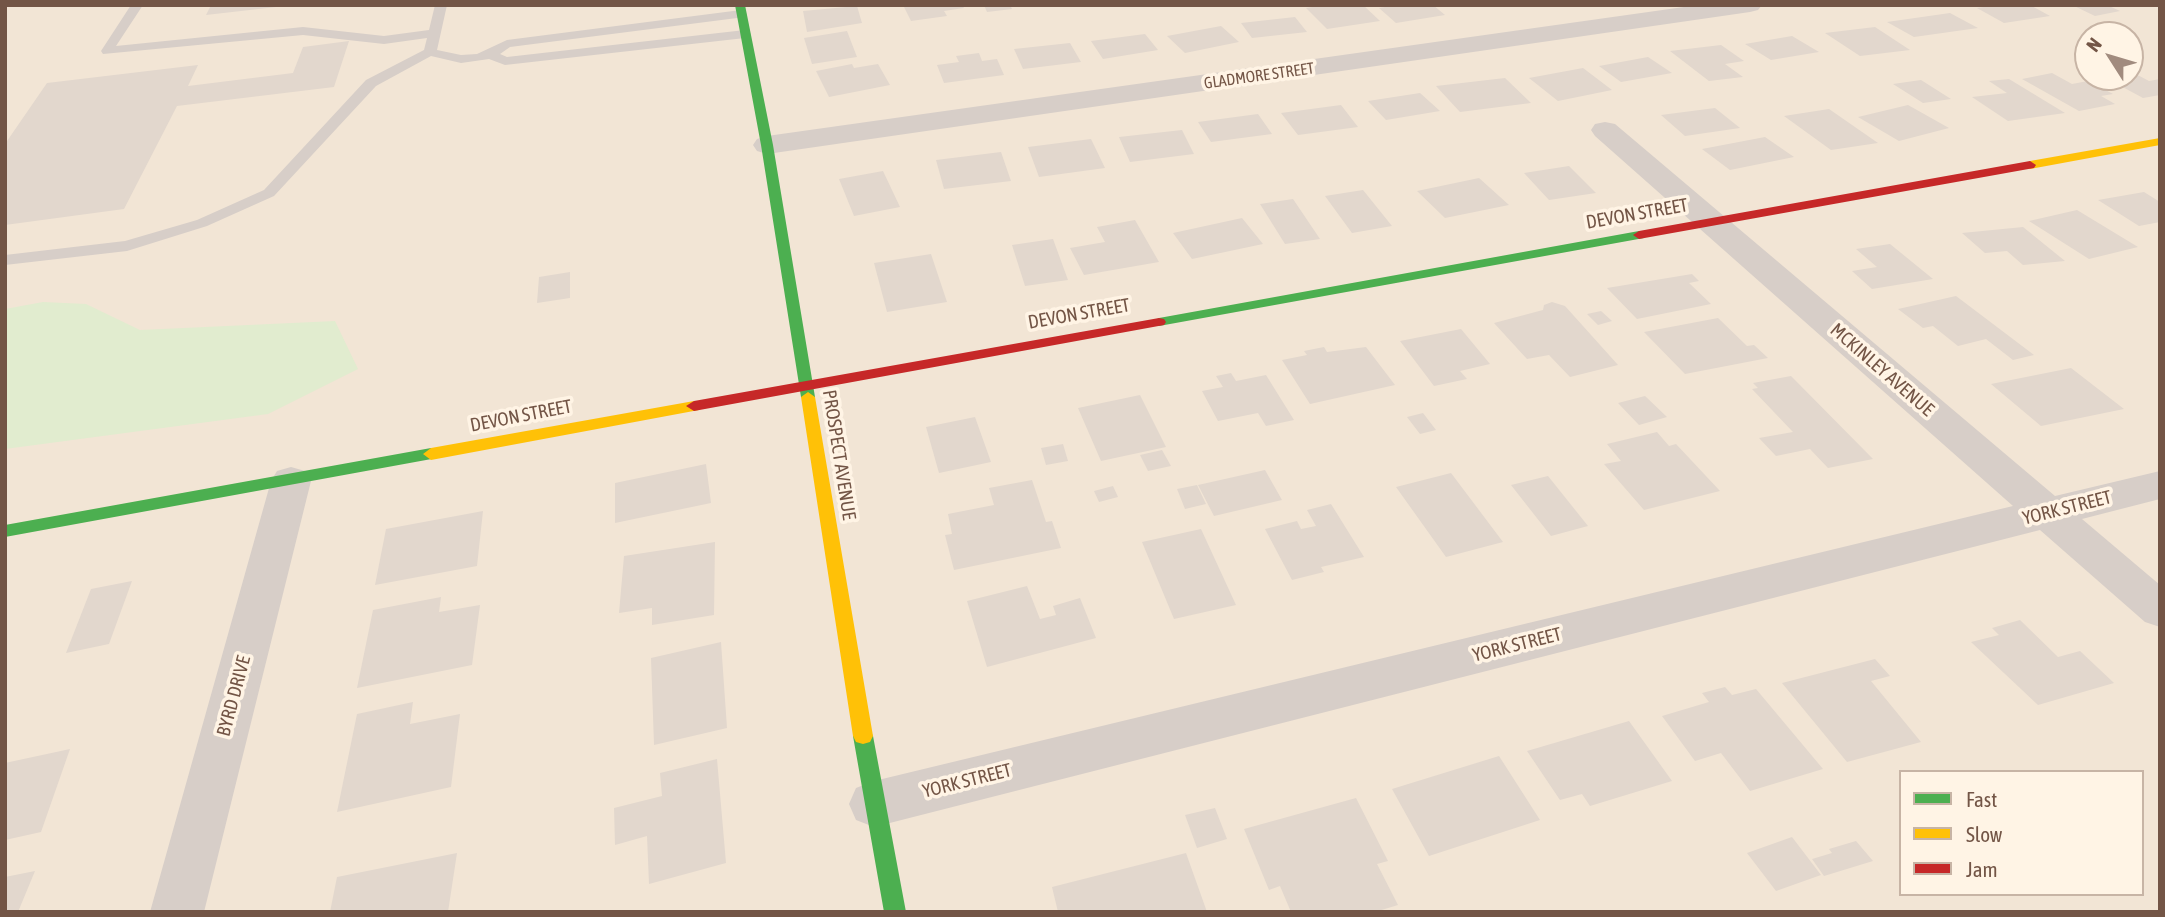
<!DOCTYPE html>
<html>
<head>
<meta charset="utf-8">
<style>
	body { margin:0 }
	#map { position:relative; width:2165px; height:917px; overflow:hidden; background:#f6efe5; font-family:"Asap Condensed",sans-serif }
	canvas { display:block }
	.frame { position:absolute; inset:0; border:7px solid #735546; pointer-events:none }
	.legend { position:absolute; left:1899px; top:770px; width:245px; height:126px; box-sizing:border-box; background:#fff4e5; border:2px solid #c7b4a5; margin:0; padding:9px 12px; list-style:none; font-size:21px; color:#735546 }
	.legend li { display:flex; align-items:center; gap:14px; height:35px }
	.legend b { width:35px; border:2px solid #c7b4a5 }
	.north { position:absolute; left:2074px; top:21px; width:70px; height:70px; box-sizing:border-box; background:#fff4e5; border:2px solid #c7b4a5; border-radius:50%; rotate:307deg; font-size:19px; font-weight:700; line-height:28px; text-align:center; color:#735546 }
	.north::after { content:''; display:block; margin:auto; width:24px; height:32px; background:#a18b7e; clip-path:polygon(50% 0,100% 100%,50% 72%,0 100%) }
</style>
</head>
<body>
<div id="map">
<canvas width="2165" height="917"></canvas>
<div class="frame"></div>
<ul class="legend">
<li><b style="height:9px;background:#4caf50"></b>Fast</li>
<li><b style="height:9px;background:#ffc107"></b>Slow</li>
<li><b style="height:9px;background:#c62828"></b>Jam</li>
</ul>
<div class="north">N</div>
</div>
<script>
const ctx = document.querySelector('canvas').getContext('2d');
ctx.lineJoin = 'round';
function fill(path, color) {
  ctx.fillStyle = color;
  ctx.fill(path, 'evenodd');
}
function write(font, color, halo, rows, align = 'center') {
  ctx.font = font + ' "Asap Condensed",sans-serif';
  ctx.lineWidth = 7;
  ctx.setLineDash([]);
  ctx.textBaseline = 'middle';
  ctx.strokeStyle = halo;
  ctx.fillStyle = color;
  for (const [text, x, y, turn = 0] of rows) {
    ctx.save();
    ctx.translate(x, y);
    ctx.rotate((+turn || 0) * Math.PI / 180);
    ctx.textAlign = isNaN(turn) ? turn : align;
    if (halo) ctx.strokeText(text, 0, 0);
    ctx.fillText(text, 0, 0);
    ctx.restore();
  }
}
fill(new Path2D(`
	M5,5H2160V912H5ZM2088,35H2130V77H2088ZM1901,772H2142V894H1901Z`), '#f2e5d5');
fill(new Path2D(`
	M43,302L86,304L140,330L335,321L358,369L268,414L5,449V309Z`), '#e1eccf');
fill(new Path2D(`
	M211,5H276V7L206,15Z
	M903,5H962L964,8L944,11L947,16L911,21Z
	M984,5H1010L1012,9L987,12Z
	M1325,5H1363L1380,21L1327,29L1306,8Z
	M1396,5H1433L1445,15L1396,23L1379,8Z
	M1996,5H2030L2050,16L2004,23L1977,8Z
	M2072,5H2107L2120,11L2095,16Z
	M857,6L862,23L807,32L803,11Z
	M1950,13L1978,28L1914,37L1887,22Z
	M1295,17L1307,32L1252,38L1241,23Z
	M1221,26L1239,42L1185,53L1167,36Z
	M1875,27L1910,50L1860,56L1825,33Z
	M847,31L857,57L812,64L804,38Z
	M1145,34L1158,50L1103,59L1091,41Z
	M1792,36L1819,52L1771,60L1745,44Z
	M349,41L334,87L177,106L124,209L5,225V144L47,83L198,65L188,86L293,73L303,47Z
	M1070,43L1081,62L1023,69L1014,49Z
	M1721,45L1744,61L1725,64L1743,77L1709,81L1670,51Z
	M979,53L982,61L997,59L1004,75L944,83L937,65L959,62L956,56Z
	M1648,57L1672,73L1621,82L1599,66Z
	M852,64L854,68L878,64L890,85L829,97L816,71Z
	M1583,68L1612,90L1558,101L1529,78Z
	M2130,71L2149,81L2160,79V95L2143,98L2104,77H2130Z
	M2052,73L2072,84L2088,81L2113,94L2101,96L2115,104L2079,111L2022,79Z
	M1505,78L1531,103L1460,112L1436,86Z
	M2009,79L2065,113L2008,121L1972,97L2007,93L1989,81Z
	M1921,80L1951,99L1923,103L1893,84Z
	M1420,93L1440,111L1386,120L1368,101Z
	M1341,105L1358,127L1298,135L1281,113Z
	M1908,105L1949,128L1899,141L1858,117Z
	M1715,108L1740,128L1685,136L1661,115Z
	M1829,109L1878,143L1831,150L1784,116Z
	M1258,114L1272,134L1211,142L1198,122Z
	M1182,130L1194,154L1130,162L1119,137Z
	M1765,137L1794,157L1730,170L1702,149Z
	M1091,139L1105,168L1039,177L1028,147Z
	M1001,152L1011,181L944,189L936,160Z
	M1569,166L1596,193L1549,200L1524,173Z
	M883,171L900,207L854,216L839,179Z
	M1479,178L1509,205L1445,218L1417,191Z
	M1363,190L1392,226L1352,233L1325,196Z
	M2144,192L2160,202V222L2139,226L2098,200Z
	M1293,199L1320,239L1285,244L1260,204Z
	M2077,210L2138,247L2089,259L2029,221Z
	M1242,218L1263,244L1192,259L1173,233Z
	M1135,220L1159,262L1084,275L1070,248L1105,242L1097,227Z
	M2023,227L2065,261L2023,265L2007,251L1985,253L1962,233Z
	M1053,239L1068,280L1025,286L1012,245Z
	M1890,244L1933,279L1872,289L1852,271L1877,267L1856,249Z
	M931,254L947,302L887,312L874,263Z
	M570,272V298L537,303L539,277Z
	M1692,274L1699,281L1689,283L1711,304L1637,319L1607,288Z
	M1956,296L2034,355L2013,360L1986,339L1958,346L1933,326L1923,328L1898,309Z
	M1552,302L1565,306L1618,365L1570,377L1549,355L1527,359L1494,323L1543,310L1544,305Z
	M1601,311L1612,321L1598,325L1587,314Z
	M1718,318L1747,346L1754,345L1768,358L1685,374L1644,332Z
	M1461,329L1490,364L1460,371L1467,379L1434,386L1400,341Z
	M1324,347L1327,352L1366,347L1395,385L1310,404L1282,360L1307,355L1304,351Z
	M2071,368L2124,409L2041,426L1991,384Z
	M1231,373L1236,381L1266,375L1294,420L1266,426L1258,413L1218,421L1202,391L1223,387L1216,376Z
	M1791,376L1873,459L1828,468L1810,449L1776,456L1759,438L1793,432L1752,389L1758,388L1753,383Z
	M1140,395L1166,447L1101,461L1078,408Z
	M1645,396L1667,417L1639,425L1618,403Z
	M1423,413L1436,430L1420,434L1407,417Z
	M975,417L991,462L939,473L926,427Z
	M1657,432L1669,446L1676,444L1720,491L1644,510L1604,464L1621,461L1607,444Z
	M1063,444L1068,461L1046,465L1041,448Z
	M1162,450L1171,466L1148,471L1140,455Z
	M706,464L711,503L615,523V483Z
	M1265,470L1282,500L1214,516L1198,485Z
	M1451,473L1503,542L1446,557L1396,487Z
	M1548,476L1588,526L1551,536L1511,485Z
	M1032,480L1046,522L1052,521L1061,548L954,570L945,535L952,534L948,514L994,505L989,488Z
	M1197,485L1206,504L1185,509L1177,489Z
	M1113,486L1118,497L1099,502L1094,491Z
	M1331,504L1364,557L1321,567L1324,572L1292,580L1265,529L1297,521L1301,529L1316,526L1307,510Z
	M483,511L477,566L375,585L386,529Z
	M1201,529L1236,605L1174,619L1142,542Z
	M715,542L714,615L652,625V608L619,613L624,556Z
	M132,581L109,644L66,653L91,589Z
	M1027,586L1040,619L1056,615L1053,606L1080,598L1096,638L987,667L967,601Z
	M441,597L439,612L480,605L472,665L357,688L373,610Z
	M2020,620L2058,657L2080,651L2114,683L2038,705L1971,642L1999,635L1992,628Z
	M721,642L727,728L654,745L651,658Z
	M1875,659L1890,676L1871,681L1921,742L1847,762L1782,683Z
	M1725,687L1732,695L1756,689L1823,769L1750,791L1721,753L1695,761L1662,716L1709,702L1702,693Z
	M413,702L410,724L460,714L451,787L337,812L357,714Z
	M1629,721L1672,781L1590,806L1582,794L1560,800L1527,751Z
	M70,749L41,832L5,840V763Z
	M1499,756L1540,820L1429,856L1392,789Z
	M717,759L726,863L649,884L647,836L615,845L614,808L662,796L660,773Z
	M1356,798L1388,861L1377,864L1398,905L1375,912H1291L1280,886L1269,890L1244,829Z
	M1215,808L1227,839L1197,848L1185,815Z
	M1792,837L1821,875L1776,891L1747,853Z
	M1856,841L1873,861L1824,876L1812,859L1832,853L1829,849Z
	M457,853L448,912H330L337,877Z
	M1186,853L1207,912H1058L1052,887Z
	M35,871L18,912H5V877Z`), '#e2d7cd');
fill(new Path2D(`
	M131,5H143L116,46L303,27L384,36L429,30L435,5H447L437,50L461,55L477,54L507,40L741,10L747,14L745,17L510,47L500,54L507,57L745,30L751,34L745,38L505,65L489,59L461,63L431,56L376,86L274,196L207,226L127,251L5,265V255L125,241L197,220L264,190L366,80L424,50L427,38L384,44L303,35L103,54L101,51Z`), '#d7cec8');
fill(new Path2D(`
	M1698,5H1762L1758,10L1750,12L767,154L757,151L753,145L757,139L767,136Z
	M1605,122L1615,124L2055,496L2160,471V499L2082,519L2160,585V627L2145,622L2040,530L874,827L856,820L849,804L856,788L874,781L2013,506L1595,136L1591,130L1595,124Z
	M291,467L305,471L311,481L204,912H150L271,481L277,471Z`), '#d7cec8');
fill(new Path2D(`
	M735,5H745L773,145L815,397L808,402L801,397L761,145Z
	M1639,231L1644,232V238L1159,326L1152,322L1159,318Z
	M431,448L439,454L437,458L5,537V525Z
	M863,728L870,730L873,736L906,912H884L853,736L856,730Z`), '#4caf50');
fill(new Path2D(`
	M2160,138V145L2030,169L2024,165L2030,161Z
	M808,392L815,397L873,736L870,742L863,744L856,742L853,736L801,397Z
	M694,401L702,406L699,410L431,460L423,454L431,448Z`), '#ffc107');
fill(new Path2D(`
	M2030,161L2036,165L2034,168L1639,239L1633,235L1639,231Z
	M1159,318L1164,319L1166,322L1164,325L694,411L686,406L694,401Z`), '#c62828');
write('16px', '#735546', '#fff4e5', [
	["GLADMORE STREET",1259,76,-8]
]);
write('19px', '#735546', '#fff4e5', [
	["DEVON STREET",1637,214,-10],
	["DEVON STREET",1079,314,-10],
	["MCKINLEY AVENUE",1882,370,41],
	["DEVON STREET",521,416,-11],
	["PROSPECT AVENUE",839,455,81],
	["YORK STREET",2067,508,-14],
	["YORK STREET",1517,645,-14],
	["BYRD DRIVE",234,696,-75],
	["YORK STREET",967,781,-14]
]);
</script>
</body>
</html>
